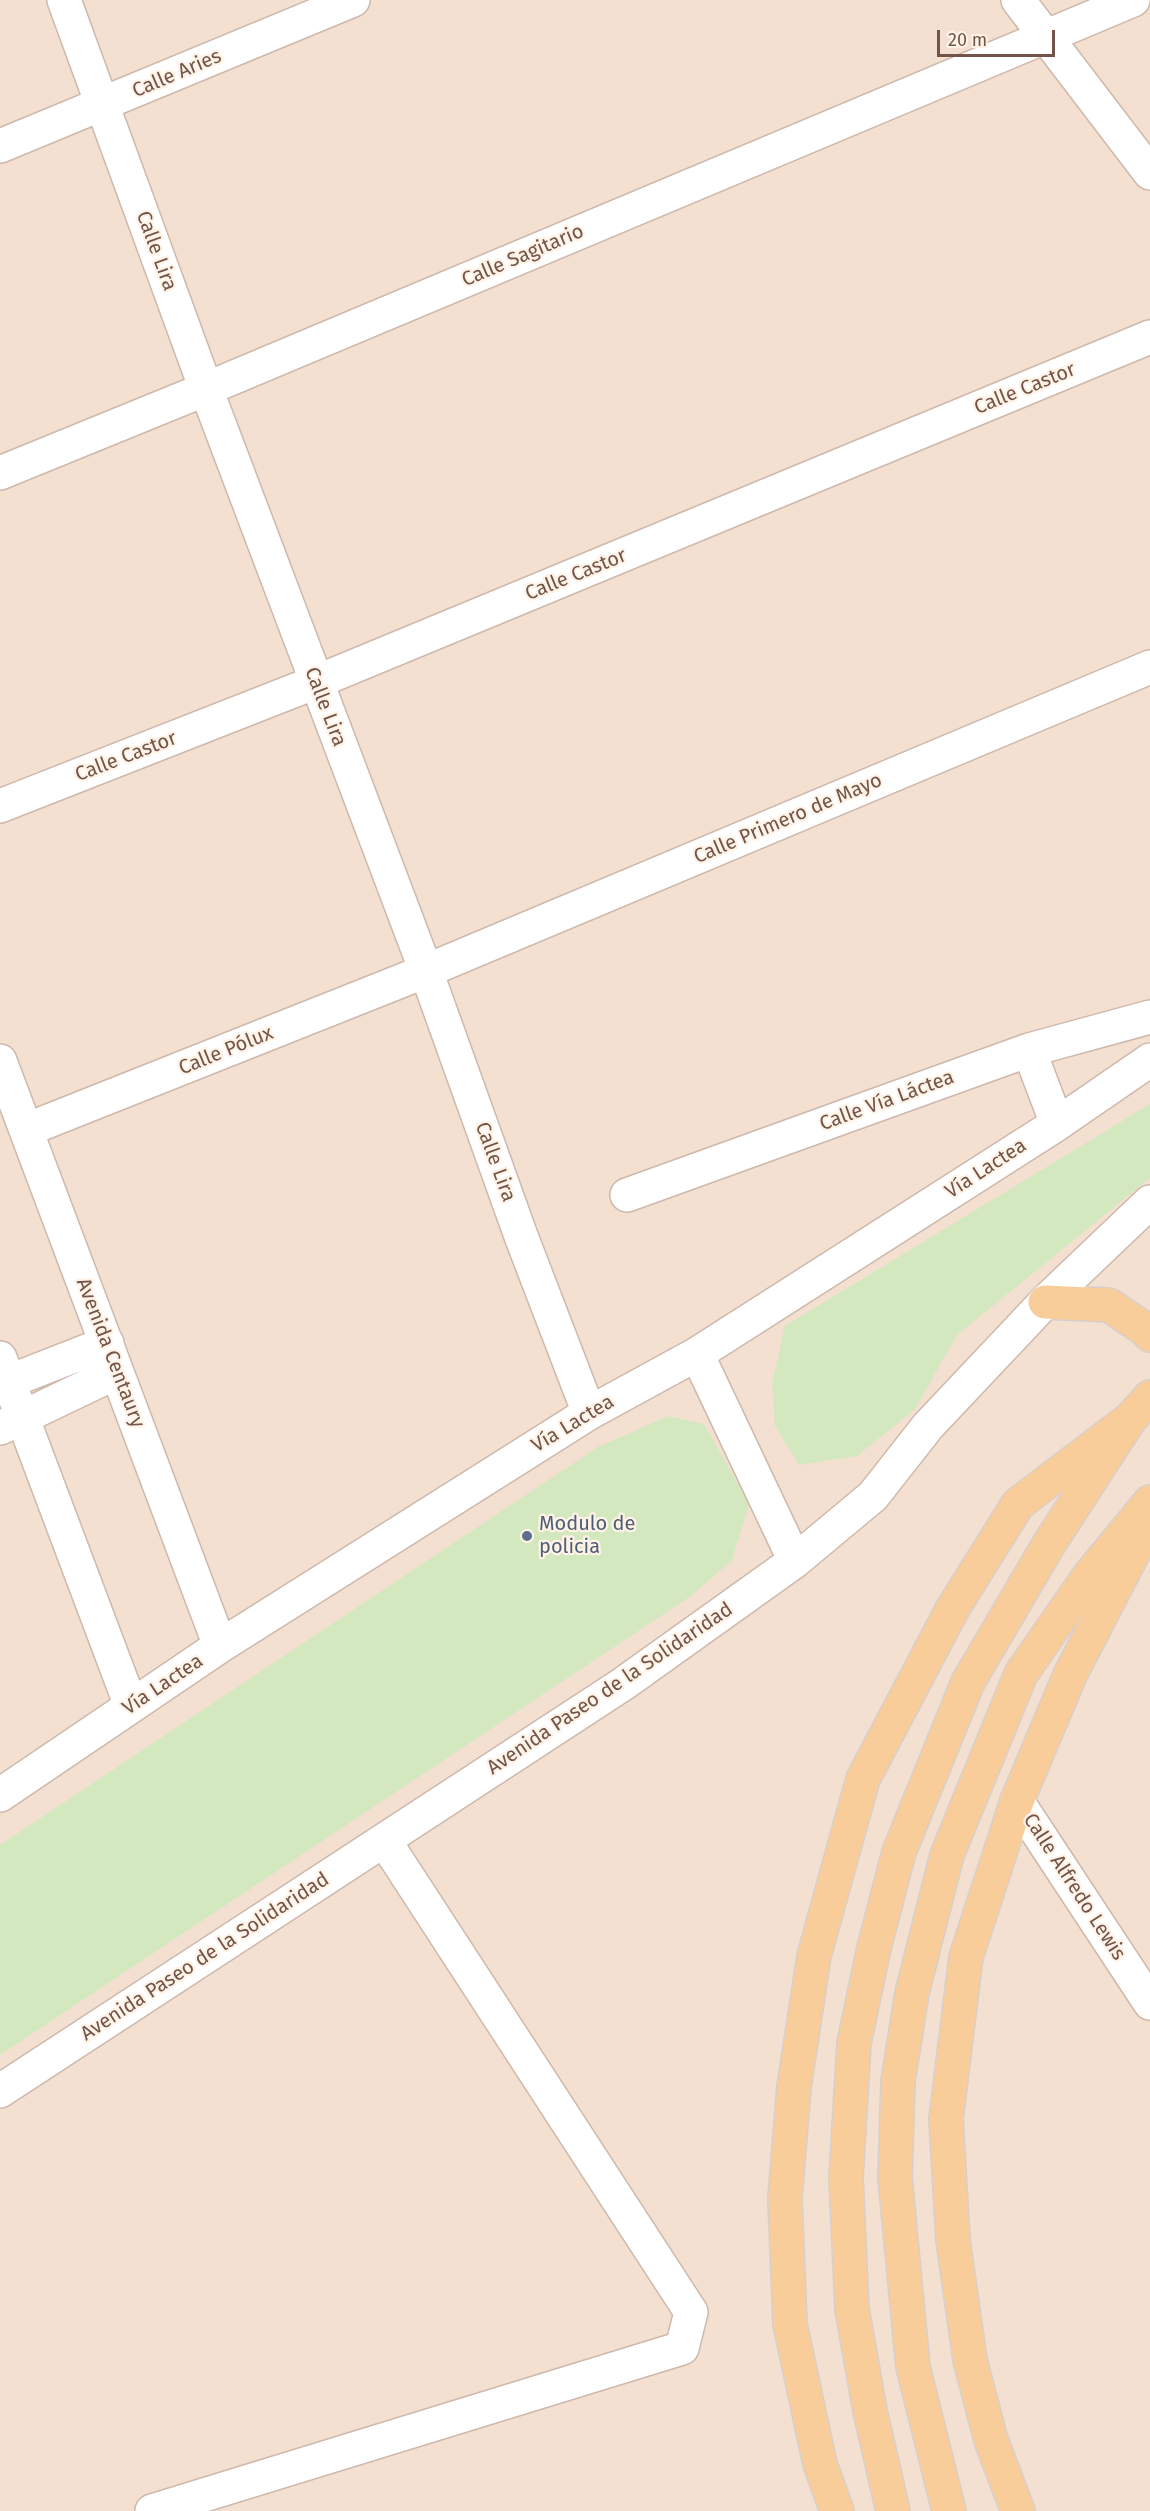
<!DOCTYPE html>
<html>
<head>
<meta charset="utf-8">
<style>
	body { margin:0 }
	#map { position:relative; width:1150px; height:2511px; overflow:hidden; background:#fcefe1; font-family:"Fira Sans",sans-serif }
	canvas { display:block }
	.scale { position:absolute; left:937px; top:30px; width:118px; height:27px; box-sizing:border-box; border:3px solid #725449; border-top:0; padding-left:8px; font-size:18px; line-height:21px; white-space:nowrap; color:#725449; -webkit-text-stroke:4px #fff3e7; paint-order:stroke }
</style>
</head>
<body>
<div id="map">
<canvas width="1150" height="2511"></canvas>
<div class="scale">20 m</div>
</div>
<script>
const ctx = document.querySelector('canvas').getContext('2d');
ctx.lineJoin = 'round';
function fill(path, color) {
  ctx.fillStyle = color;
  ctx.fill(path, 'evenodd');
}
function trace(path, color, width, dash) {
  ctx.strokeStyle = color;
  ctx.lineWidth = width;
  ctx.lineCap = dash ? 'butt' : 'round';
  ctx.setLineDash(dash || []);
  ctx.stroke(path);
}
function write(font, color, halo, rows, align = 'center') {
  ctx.font = font + ' "Fira Sans",sans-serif';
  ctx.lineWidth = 4.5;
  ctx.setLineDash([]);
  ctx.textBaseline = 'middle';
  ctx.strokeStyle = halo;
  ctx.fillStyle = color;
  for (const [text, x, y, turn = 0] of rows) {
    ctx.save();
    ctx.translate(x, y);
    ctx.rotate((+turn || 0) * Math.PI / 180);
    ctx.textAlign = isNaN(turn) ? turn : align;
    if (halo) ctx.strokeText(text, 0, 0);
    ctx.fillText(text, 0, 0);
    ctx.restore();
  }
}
fill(new Path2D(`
	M0,0H1150V2511H0Z`), '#f3e0d0');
fill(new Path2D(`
	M1150,1104V1178L957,1335L915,1409L857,1456L799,1465L775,1426L772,1383L785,1326Z
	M668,1416L704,1424L749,1504L732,1560L691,1596L0,2055V1845L598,1447Z`), '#d4e8c0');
const minor = new Path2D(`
	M64,0L206,389L426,971L521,1236L589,1413
	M1018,0L1150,173
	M0,146L353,0
	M0,473L206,389L1133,0
	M0,806L316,682L1150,337
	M1029,1050L1057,1124
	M0,1061L220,1646
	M26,1130L426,971L1150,667
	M627,1195L1029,1050L1150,1017
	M697,1354L795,1561
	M0,1358L131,1706
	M0,1385L107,1343
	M0,1428L117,1372
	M0,1795L220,1646L589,1413L697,1354L1057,1124L1150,1060
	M1017,1801L1150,2003
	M0,2091L623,1684L795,1561L873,1496L928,1426L1045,1302L1150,1202
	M152,2511L682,2348L691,2312L384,1840`);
const major = new Path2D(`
	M1045,1302L1109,1305L1146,1330L1150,1335
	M837,2511L820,2464L790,2324L785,2198L794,2087L814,1956L863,1779L953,1608L1018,1504L1130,1419
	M893,2511L870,2411L852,2309L846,2178L854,2043L874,1948L899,1852L968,1682L1049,1544L1130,1419L1150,1397
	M949,2511L913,2367L895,2178L898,2081L912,1993L947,1855L1021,1674L1089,1576L1150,1502
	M1018,2511L991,2440L970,2360L953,2240L946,2119L966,1957L1017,1801L1070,1675L1146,1528`);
trace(minor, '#ceb8ab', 36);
trace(major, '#d8cfcc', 36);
trace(minor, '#fff', 33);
trace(major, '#f9cd9a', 33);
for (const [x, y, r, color] of [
	[527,1536,6,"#5c6f8a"]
]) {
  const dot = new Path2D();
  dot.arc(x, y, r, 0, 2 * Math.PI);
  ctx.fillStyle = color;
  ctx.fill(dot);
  trace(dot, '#fff3e7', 2);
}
write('20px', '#725449', '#fff3e7', [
	["Calle Aries",177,74,-23],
	["Calle Lira",156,251,70],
	["Calle Sagitario",523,256,-23],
	["Calle Castor",1025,389,-22],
	["Calle Castor",576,575,-22],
	["Calle Lira",325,707,69],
	["Calle Castor",126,757,-21],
	["Calle Primero de Mayo",788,819,-23],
	["Calle Pólux",226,1051,-22],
	["Calle Vía Láctea",887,1101,-20],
	["Calle Lira",495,1162,70],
	["Vía Lactea",986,1169,-33],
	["Avenida Centaury",110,1353,69],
	["Vía Lactea",573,1424,-31],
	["Vía Lactea",163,1685,-34],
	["Avenida Paseo de la Solidaridad",610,1689,-34],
	["Calle Alfredo Lewis",1074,1887,57],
	["Avenida Paseo de la Solidaridad",205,1957,-33]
]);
write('20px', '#4e5e75', '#fff3e7', [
	["Modulo de",539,1524],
	["policia",539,1547]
], 'left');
</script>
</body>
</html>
